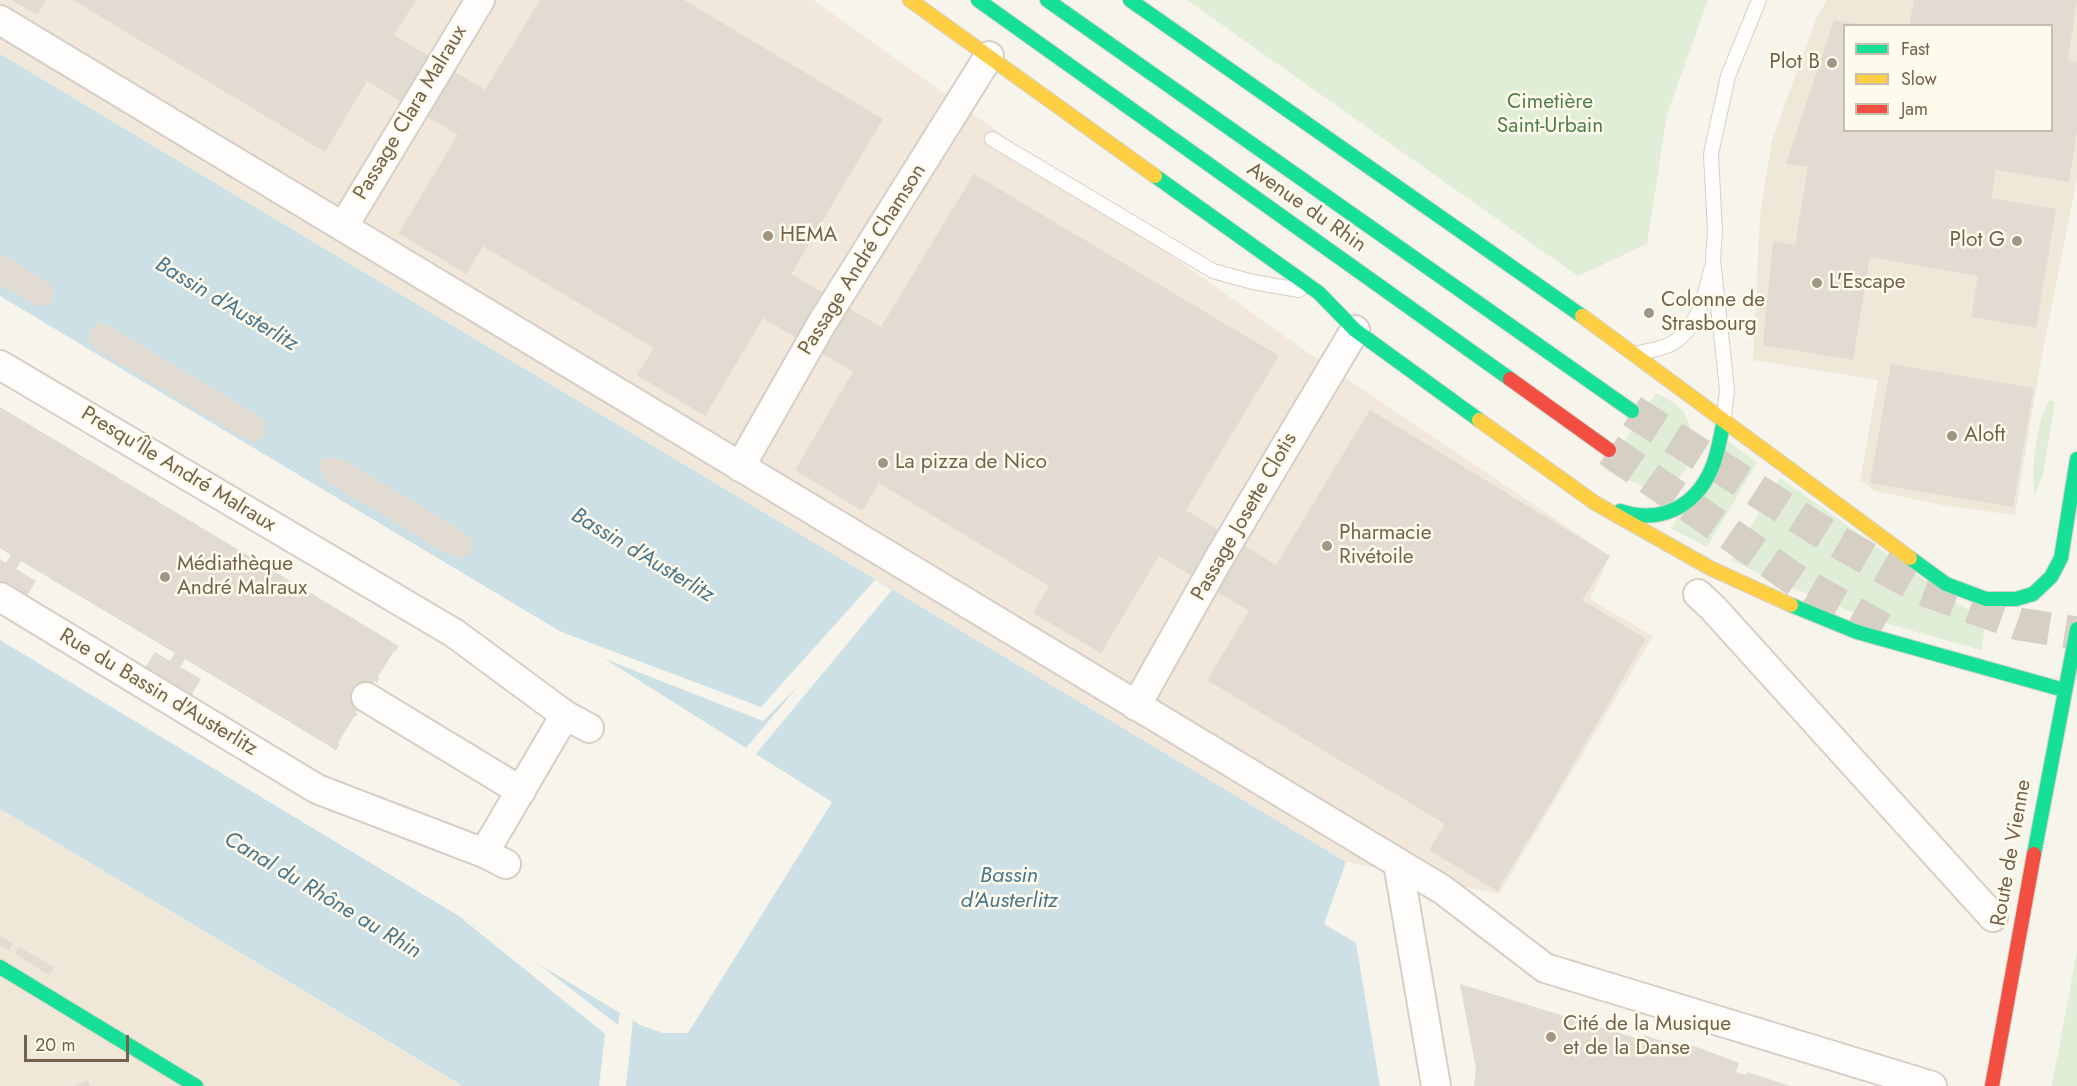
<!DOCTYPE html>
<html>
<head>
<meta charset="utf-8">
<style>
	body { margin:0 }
	#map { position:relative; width:2077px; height:1086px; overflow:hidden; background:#f6f4eb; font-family:Jost,sans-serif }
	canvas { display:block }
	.legend { position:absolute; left:1843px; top:24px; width:210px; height:108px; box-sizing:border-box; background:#fefbed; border:2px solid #c7bead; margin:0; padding:8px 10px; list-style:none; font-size:18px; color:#74624d }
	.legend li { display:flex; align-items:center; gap:12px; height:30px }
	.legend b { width:30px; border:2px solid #c7bead }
	.scale { position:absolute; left:24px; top:1035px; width:105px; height:27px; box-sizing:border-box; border:3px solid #74624d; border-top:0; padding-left:8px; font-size:18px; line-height:21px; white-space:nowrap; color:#74624d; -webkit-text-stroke:4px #fefbed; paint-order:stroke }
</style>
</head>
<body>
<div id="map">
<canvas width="2077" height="1086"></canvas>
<ul class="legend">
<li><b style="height:8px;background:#16e098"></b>Fast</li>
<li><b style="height:8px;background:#ffcf43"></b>Slow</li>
<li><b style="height:8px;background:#f24e42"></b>Jam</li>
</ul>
<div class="scale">20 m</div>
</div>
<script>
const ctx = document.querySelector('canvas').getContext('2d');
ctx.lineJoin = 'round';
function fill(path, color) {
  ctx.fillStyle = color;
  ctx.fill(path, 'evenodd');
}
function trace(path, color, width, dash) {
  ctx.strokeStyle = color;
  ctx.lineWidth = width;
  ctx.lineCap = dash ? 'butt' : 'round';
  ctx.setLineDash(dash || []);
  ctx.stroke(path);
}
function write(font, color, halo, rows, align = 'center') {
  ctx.font = font + ' Jost,sans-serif';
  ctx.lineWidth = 5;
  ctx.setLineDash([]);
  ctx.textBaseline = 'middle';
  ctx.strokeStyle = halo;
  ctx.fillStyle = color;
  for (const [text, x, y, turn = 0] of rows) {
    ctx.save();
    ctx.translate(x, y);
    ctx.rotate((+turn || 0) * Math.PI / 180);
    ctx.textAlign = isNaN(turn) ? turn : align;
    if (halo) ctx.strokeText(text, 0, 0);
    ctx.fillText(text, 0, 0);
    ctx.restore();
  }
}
fill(new Path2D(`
	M1827,0H2077V179L2040,366L2015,515L1947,506L1875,491L1860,481L1878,380L1753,360L1760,215L1772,140L1816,19ZM1844,26H2052V130H1844Z
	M0,809L420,1061L463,1086H0Z`), '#efe8d9');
fill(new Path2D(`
	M0,0H813L1307,352L1610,556L1590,599L1653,636L1499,894L1346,862L0,54Z`), '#f1e7da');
fill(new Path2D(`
	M1187,0H1708L1667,114L1647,244L1578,276Z
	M1656,393C1664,397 1674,402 1680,408C1695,424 1695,456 1682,474C1677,481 1669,487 1662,493L1619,477L1605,470Z
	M2050,400L2055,402L2043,474L2035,495C2030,476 2037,415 2050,400Z
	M1726,439L1757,463L1707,547L1671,528Z
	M1780,478L1958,604L1976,613L1987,617L1981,650L1867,618L1780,583L1731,560Z
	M2077,952V1086H2052L2053,1080Z`), '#e0edd7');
fill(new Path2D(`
	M0,54L1346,862L1324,924L1356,943L1380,1086H463L0,809V640L640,1025L663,1033H688L832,802L578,642L0,296Z`), '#cde0e6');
fill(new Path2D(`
	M875,580L892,590L755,755L746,748L798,686L763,721L605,659L559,631L761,707Z
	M460,917L540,965L618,1025L620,1013L633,1021L626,1086H599L605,1034Z`), '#f6f4eb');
fill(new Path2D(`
	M11,0H46L37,15Z
	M73,0H416L394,35L485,90L540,0H684L883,119L791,274L881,327L974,174L1279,356L1186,510L1276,565L1370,410L1610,556L1582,600L1646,639L1550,804L1497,891L1429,850L1445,824L1207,680L1249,611L1159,556L1101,653L1033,613L1049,586L879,483L862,511L795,470L853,372L763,318L705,416L637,375L654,348L483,246L466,274L399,233L458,135L367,81L325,152Z
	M1914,0H2077L2068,60L2077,62V131L2069,182L1996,170L1991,198L2056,209L2036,328L1971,317L1978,276L1870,257L1853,360L1763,345L1773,241L1795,245L1808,167L1786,164L1834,20L1856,24L1844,26V130H2052V26H1909Z
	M0,253L50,284L54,292L52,301L46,306H37L0,285Z
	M104,323L259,416L265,422L266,427L264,435L258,441L253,442L241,437L95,349L88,338L90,330L97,324Z
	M1891,364L2034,388L2013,507L1870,483Z
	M0,407L399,646L395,652L394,651L378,677L379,678L377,683L375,681L356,713L358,714L354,717L338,743L340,744L336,750L185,659L180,667L201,679L191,696L145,668L155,652L170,661L175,653L21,561L16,569L36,581L26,598L0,582V559L6,563L11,555L0,548Z
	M329,457L344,460L464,532L470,538L472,544L470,552L463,558L451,556L327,482L320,471V461Z
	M0,936L13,944L9,950L0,945Z
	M19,947L54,967L49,975L15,954Z
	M1460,984L1642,1040L1644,1035L1659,1040L1694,1046L1739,1063L1736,1072L1746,1075L1747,1072L1790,1086H1474L1476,1069Z
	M88,1080L90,1086H74Z`), '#e1dbd1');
trace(new Path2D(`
	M1632,411L1833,539L1922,589L2019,624L2077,633
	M1609,450L1797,581L1894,635`), '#d6d0c4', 33, [33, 16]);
const lane = new Path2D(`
	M992,139L1213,271L1253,282L1299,290
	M1637,354C1649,350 1663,349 1673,343C1697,328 1705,296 1711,270
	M1724,418L1727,390L1713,259L1715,232L1711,154L1728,76L1759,0`);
const street = new Path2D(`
	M0,20L1443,890L1545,968L1932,1086
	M343,227L480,0
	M0,365L454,633L565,715L484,853L317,789L0,597
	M740,467L822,323L989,56
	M1698,594L1712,607L1993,917
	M366,697L521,791
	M1136,706L1218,560L1355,330
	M565,715L589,728
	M484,853L506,864
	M1398,863L1436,1086`);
const fast = new Path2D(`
	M978,0L1510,379
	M1047,0L1632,411
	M1130,0L1582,316
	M1155,176L1319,293L1355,330L1479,420
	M1620,511C1659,524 1694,508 1711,470C1718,455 1720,437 1724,421
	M1910,558L1946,584L1986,599H2016L2033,594L2051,577L2061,558L2077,459
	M1791,605L1857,632L2064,690
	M2034,854L2077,629
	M0,967L196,1086`);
const slow = new Path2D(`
	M910,0L1155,176
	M1582,316L1910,558
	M1479,420L1595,503L1710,568L1791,605`);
const jam = new Path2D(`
	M1510,379L1609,450
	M1992,1086L2034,854`);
trace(lane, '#d4d0c7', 16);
trace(street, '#d4d0c7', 32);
trace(fast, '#d4d0c6', 16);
trace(slow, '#d4d0c6', 16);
trace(jam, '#d4d0c6', 16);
trace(lane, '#fefdfc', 14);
trace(street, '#fefdfc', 28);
trace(fast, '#16e098', 14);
trace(slow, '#ffcf43', 14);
trace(jam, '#f24e42', 14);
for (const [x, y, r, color] of [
	[1832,63,6,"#a29584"],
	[768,236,6,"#a29584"],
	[2017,241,6,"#a29584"],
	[1817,283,6,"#a29584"],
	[1649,313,6,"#a29584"],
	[1952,436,6,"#a29584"],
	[883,463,6,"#a29584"],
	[1327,546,6,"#a29584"],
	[165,577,6,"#a29584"],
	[1551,1037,6,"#a29584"]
]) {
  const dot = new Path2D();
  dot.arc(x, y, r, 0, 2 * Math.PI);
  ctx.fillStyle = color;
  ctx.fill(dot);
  trace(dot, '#fefbed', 2);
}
write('21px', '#74624d', '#fefbed', [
	["Plot B",1820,63,"right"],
	["HEMA",780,236],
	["Plot G",2005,241,"right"],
	["L'Escape",1829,283],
	["Colonne de",1661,301],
	["Strasbourg",1661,325],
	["Aloft",1964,436],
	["La pizza de Nico",895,463],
	["Pharmacie",1339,534],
	["Rivétoile",1339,558],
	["Médiathèque",177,565],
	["André Malraux",177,589],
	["Cité de la Musique",1563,1025],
	["et de la Danse",1563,1049]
], 'left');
write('21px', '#4e7f48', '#fefbed', [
	["Cimetière",1550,103],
	["Saint-Urbain",1550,127]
]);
write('21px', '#74624d', '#fefbed', [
	["Passage Clara Malraux",411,113,-59],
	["Avenue du Rhin",1306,208,35],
	["Passage André Chamson",863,260,-58],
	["Presqu'Île André Malraux",178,470,31],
	["Passage Josette Clotis",1245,517,-60],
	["Rue du Bassin d'Austerlitz",158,693,31],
	["Route de Vienne",2012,853,-80]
]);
write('italic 22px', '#4b768c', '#fefbed', [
	["Bassin d'Austerlitz",226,305,31],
	["Bassin d'Austerlitz",642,556,31],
	["Bassin",1009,877],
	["d'Austerlitz",1009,902],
	["Canal du Rhône au Rhin",322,896,31]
]);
</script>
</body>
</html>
